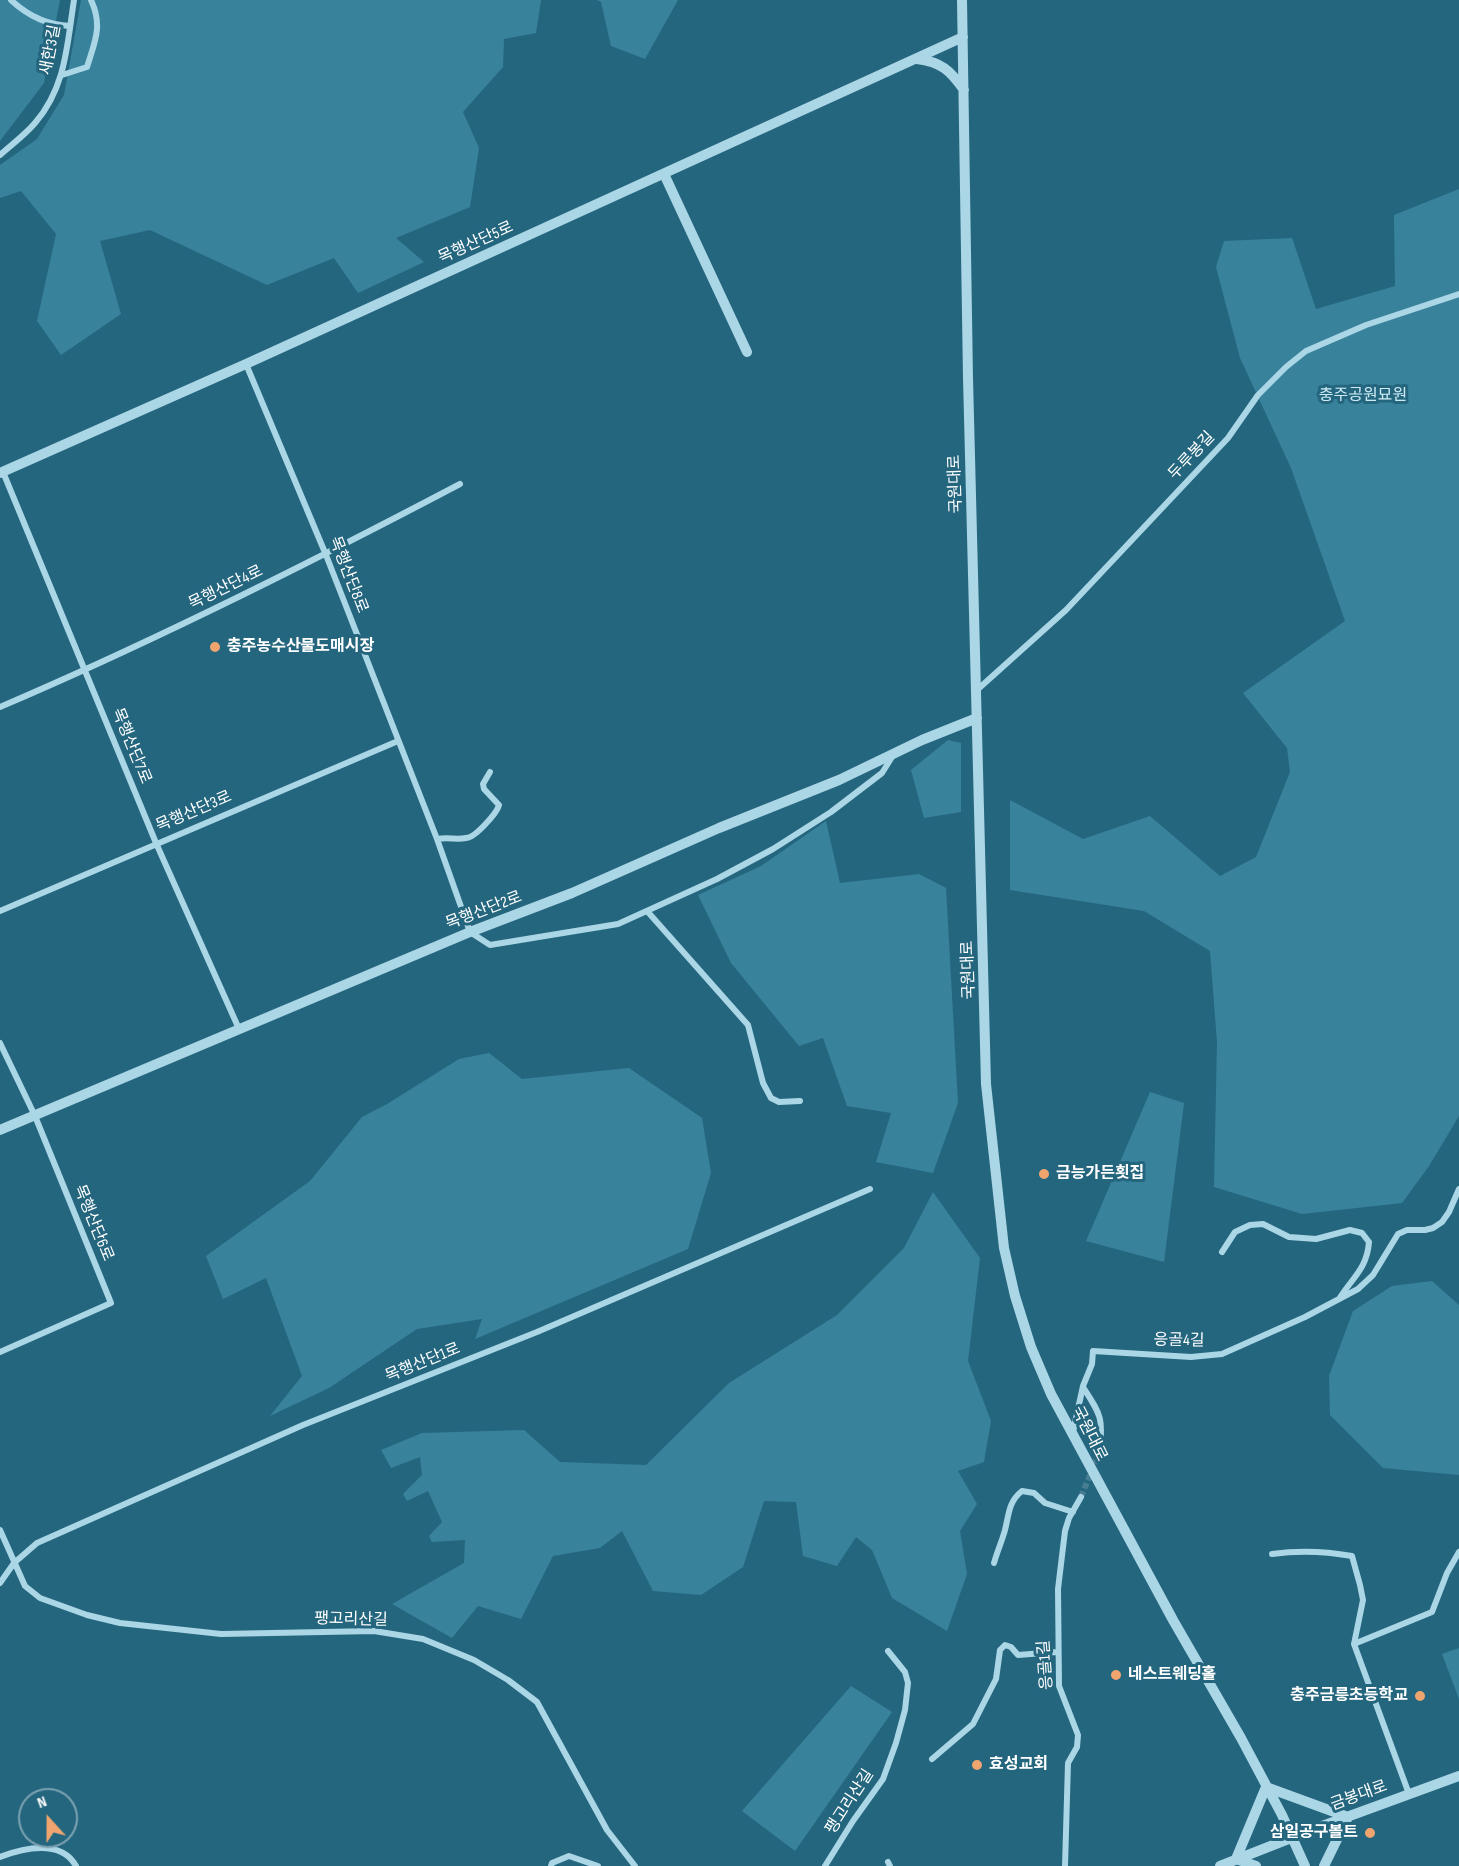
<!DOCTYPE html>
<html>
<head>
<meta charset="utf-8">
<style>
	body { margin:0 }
	#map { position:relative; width:1459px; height:1866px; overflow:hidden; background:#25667f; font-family:"Sofia Sans Condensed",sans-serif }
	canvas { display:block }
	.north { position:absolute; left:18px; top:1788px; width:60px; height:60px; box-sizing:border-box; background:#25667f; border:2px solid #7ca3b2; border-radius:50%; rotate:339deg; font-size:16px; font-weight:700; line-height:24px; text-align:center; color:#fff }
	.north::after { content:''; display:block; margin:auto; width:21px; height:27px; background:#f0a56f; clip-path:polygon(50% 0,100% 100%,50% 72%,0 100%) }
</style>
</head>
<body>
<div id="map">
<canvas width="1459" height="1866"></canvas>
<div class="north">N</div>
</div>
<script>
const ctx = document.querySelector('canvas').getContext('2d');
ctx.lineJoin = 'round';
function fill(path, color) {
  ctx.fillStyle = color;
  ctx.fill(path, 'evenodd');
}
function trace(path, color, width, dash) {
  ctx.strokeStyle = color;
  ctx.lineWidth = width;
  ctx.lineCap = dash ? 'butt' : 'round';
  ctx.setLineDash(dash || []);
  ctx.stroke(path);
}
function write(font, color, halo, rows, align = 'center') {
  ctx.font = font + ' "Sofia Sans Condensed","Noto Sans KR",sans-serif';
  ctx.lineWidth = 6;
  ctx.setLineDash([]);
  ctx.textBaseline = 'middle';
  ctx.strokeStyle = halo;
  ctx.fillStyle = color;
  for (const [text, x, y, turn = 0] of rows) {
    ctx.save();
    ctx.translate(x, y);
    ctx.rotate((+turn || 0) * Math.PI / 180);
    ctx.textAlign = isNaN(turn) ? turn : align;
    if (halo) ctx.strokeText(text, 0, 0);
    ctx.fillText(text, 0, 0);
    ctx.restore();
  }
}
fill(new Path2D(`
	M0,0H60L44,83L0,141Z
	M81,0H541L536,33L504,39L503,67L463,112L479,148L470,207L396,238L424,262L358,293L334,258L267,285L150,230L100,241L121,314L61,355L37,321L56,234L21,191L0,198V165L37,139L64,95Z
	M597,0H678L645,59L611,46L601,2Z
	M1459,189V1116L1429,1166L1402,1203L1302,1214L1214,1187L1217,1042L1210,951L1144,911L1010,890V800L1083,839L1150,816L1220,876L1256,857L1290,772L1287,748L1243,693L1345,621L1291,468L1240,358L1216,267L1224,241L1292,238L1316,309L1395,286L1394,215Z
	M948,740L961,743V812L924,818L911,770Z
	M826,821L840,883L919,874L946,888L958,1103L933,1173L876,1162L891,1113L847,1106L823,1038L799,1046L731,963L698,895L761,866Z
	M489,1053L522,1079L629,1068L702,1118L711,1173L688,1249L475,1339L482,1319L417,1329L329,1388L270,1416L302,1376L266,1278L223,1299L206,1256L310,1181L362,1117L387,1104L459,1059Z
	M1150,1092L1184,1103L1164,1262L1086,1241Z
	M933,1192L980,1258L968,1361L991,1421L984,1462L958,1471L977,1504L960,1531L967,1574L947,1631L892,1598L872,1550L856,1537L837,1566L803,1556L796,1502L764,1501L743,1567L701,1595L653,1591L622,1531L600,1548L553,1556L521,1619L478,1606L452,1638L392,1604L464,1563L465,1540L432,1542L429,1536L442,1522L428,1491L407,1501L403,1494L422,1475L420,1457L391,1468L381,1450L422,1433L524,1430L560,1462L646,1465L729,1383L837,1315L904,1248Z
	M1432,1281L1459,1305V1475L1383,1468L1330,1415L1329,1376L1353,1311L1392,1286Z
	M1459,1648V1699L1442,1654Z
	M851,1686L892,1712L795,1851L742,1811Z`), '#39829c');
trace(new Path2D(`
	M1081,1497L1099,1453`), '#467d92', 6, [6, 3]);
trace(new Path2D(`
	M11,0C28,16 47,25 70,26
	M62,75L87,67C95,41 103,26 91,0
	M0,155C11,145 25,135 35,123C66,87 67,45 74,0
	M246,364L326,555L437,839L470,932L490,945L618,924L717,879L773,849L831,812L882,773L892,757
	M3,472L156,843L239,1029
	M977,690L1066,610L1228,438L1258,395L1286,367L1306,351L1366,325L1459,294
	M0,707C157,640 310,563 460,484
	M437,839C449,837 456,840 466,838C475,838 497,813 499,805L484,789L483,784L490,772
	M0,911L398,741
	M647,911L748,1025L763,1083L771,1098L779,1102L800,1101
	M0,1043L35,1116L111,1303L0,1352
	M1222,1252L1235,1232L1250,1225L1263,1224L1289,1237L1316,1239L1350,1230L1362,1233L1369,1242C1367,1269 1352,1278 1339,1299
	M1083,1387C1101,1415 1104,1419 1099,1453
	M1073,1432L1083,1386L1092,1364L1093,1351L1191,1357L1222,1354L1305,1317L1358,1289L1373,1275L1398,1234L1407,1230H1425L1433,1228L1442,1222L1449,1212L1459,1189
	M0,1530L25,1586L40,1598L87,1615L120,1623L221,1634L374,1631L423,1639L474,1660L508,1680L537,1702L607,1830L635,1866
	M1272,1554C1300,1550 1324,1551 1352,1556L1360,1585L1363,1600L1354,1644L1409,1794
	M994,1563C997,1552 1002,1541 1005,1530C1009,1515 1008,1502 1022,1491L1034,1493L1045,1503L1073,1512
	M0,1583L14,1563L37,1543L303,1425L537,1332L870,1189
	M1354,1644L1432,1612L1447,1573L1459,1552
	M932,1759L973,1724L996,1679L1000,1650L1005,1645L1011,1647L1018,1655L1057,1652
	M0,1857C23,1848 61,1839 76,1866
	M888,1862L890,1866
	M551,1866L552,1863L569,1856L598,1866
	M825,1866L853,1821L883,1779L896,1743L905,1710L908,1683L905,1672L888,1651
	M1065,1866L1068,1763L1077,1747L1078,1735L1059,1686L1058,1589L1065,1531L1069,1518L1081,1497`), '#abd6e6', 6);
trace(new Path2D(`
	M962,0L968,378L986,1084L1004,1248L1015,1296L1031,1347L1051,1394L1173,1620L1241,1738L1282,1815L1305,1866
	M917,59C941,62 950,70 964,90
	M664,174L747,352
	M0,473L246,364L963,37
	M0,1130L470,932L572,893L719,828L839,780L922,740L977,718
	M1266,1787L1348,1817
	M1236,1859L1266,1787
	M1236,1859L1256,1866
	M1220,1866L1314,1829L1459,1776
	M1324,1866L1348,1817`), '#abd6e6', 10);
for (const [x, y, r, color] of [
	[215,647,6,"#f0a56f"],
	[1044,1174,6,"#f0a56f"],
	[1116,1675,6,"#f0a56f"],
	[1420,1696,6,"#f0a56f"],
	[977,1765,6,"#f0a56f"],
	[1370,1833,6,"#f0a56f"]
]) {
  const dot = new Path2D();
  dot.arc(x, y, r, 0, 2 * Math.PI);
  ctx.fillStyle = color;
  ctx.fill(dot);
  trace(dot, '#25667f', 2);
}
write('16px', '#fff', '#25667f', [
	["새한3길",51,50,-79],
	["목행산단5로",476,243,-24],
	["두루봉길",1192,456,-47],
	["국원대로",956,484,-92],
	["목행산단8로",348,575,69],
	["목행산단4로",226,588,-26],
	["목행산단7로",131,746,68],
	["목행산단3로",194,812,-23],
	["목행산단2로",484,911,-21],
	["국원대로",969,970,-92],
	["목행산단6로",93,1223,68],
	["응골4길",1179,1341,1],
	["목행산단1로",423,1363,-22],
	["국원대로",1089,1434,63],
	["팽고리산길",351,1620,1],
	["응골1길",1046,1665,-94],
	["금봉대로",1359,1796,-20],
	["팽고리산길",850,1802,-57]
]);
write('16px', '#ceebf5', '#25667f', [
	["충주공원묘원",1363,396]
]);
write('bold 16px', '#fff', '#25667f', [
	["충주농수산물도매시장",227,647],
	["금능가든횟집",1056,1174],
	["네스트웨딩홀",1128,1675],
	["충주금릉초등학교",1408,1696,"right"],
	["효성교회",989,1765],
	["삼일공구볼트",1358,1833,"right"]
], 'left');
</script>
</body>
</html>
